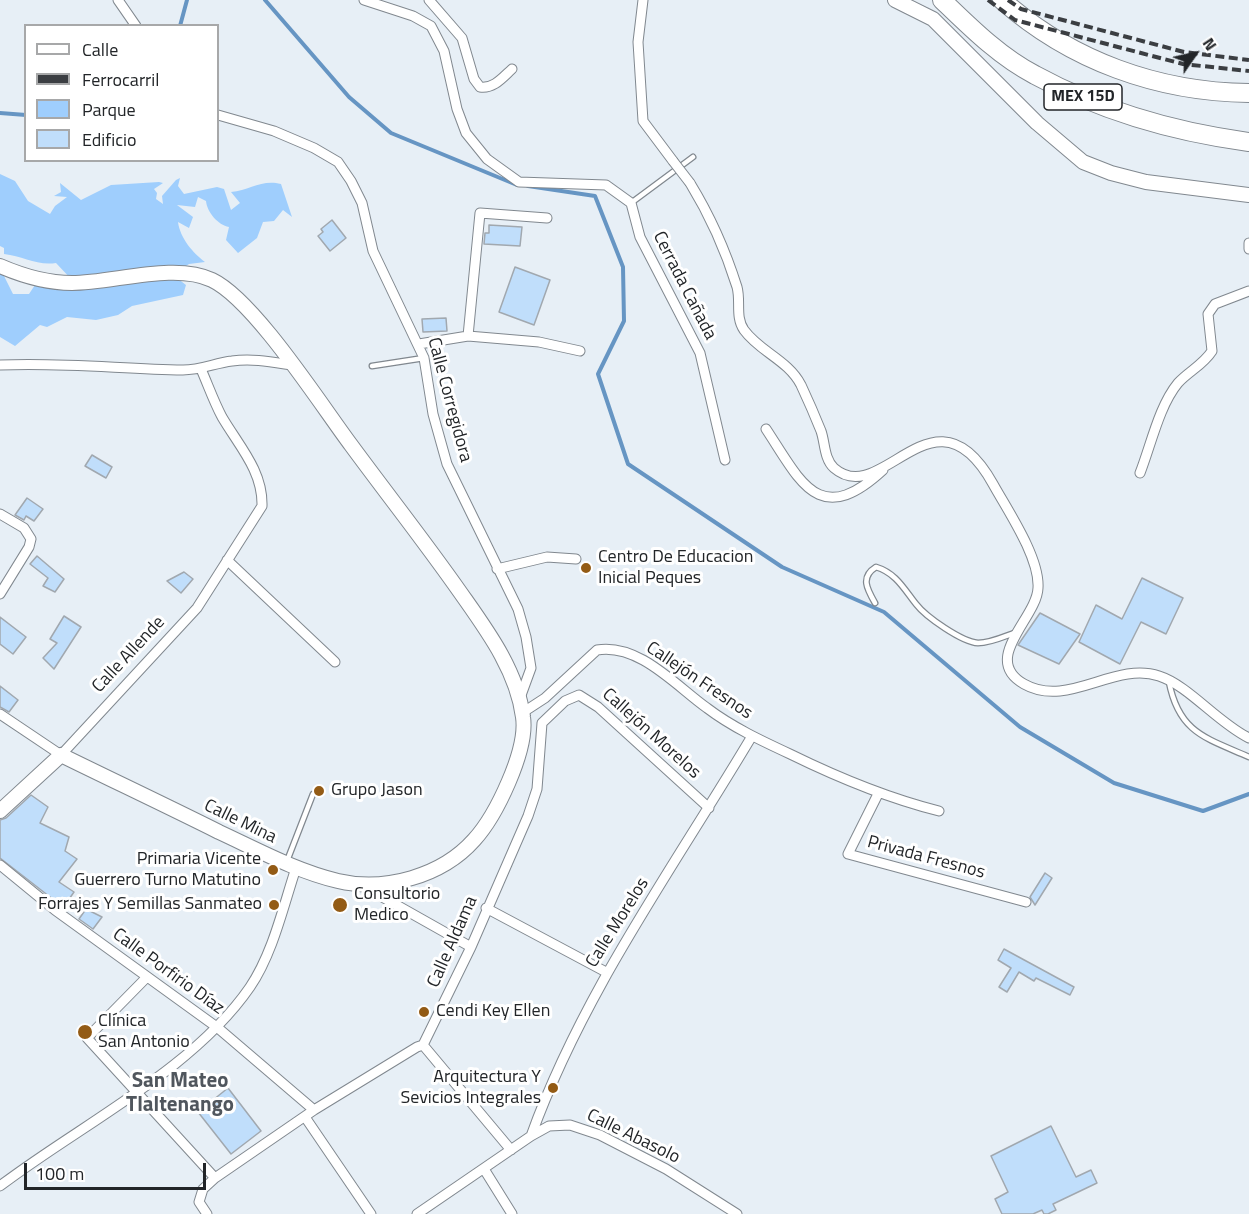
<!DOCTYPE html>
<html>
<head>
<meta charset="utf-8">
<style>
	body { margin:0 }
	#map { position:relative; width:1249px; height:1214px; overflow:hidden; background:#e7eff6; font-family:"Titillium Web",sans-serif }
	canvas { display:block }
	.legend { position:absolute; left:24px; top:24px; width:195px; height:138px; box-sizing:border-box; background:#fff; border:2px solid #a7a8a9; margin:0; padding:8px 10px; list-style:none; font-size:18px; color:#222528 }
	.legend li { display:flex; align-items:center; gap:12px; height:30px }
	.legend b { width:30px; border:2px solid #a7a8a9 }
	.north { position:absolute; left:1165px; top:24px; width:60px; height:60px; -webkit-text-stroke:4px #fff; paint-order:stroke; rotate:56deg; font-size:16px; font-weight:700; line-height:24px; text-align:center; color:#222528 }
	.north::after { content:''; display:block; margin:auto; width:21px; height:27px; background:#222528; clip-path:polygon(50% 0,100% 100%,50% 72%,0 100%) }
	.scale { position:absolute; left:24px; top:1163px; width:182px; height:27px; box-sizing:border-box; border:3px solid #222528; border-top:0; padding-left:8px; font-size:18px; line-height:21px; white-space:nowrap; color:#222528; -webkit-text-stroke:4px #fff; paint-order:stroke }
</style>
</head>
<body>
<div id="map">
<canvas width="1249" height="1214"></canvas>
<ul class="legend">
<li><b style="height:8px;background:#fff"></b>Calle</li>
<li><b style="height:8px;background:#3b3e42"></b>Ferrocarril</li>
<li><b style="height:16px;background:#9fcefd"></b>Parque</li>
<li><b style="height:16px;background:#c0defb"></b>Edificio</li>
</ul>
<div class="north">N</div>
<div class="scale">100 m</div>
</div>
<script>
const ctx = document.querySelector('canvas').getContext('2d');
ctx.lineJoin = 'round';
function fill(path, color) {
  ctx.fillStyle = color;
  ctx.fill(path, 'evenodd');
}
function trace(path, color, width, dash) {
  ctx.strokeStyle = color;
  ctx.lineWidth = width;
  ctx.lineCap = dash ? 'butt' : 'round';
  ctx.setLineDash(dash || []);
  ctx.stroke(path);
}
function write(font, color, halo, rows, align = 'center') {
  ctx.font = font + ' "Titillium Web",sans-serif';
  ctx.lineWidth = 6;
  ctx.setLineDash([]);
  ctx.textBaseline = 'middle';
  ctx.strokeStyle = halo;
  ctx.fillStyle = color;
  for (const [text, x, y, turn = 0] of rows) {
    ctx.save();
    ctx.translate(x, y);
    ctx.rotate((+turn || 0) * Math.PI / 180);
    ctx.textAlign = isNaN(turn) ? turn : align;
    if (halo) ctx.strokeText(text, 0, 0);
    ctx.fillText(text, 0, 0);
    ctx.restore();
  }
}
fill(new Path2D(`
	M0,174L15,181L28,201L50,214L55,206L67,197L54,196L61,192L60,183L81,200L111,185L159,182L163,183L154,189L157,193L156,199L163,204L162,196L176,180L180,178L178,186L184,194L217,187L224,189L231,210L240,203L231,192C250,190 262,179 281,184L292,217L283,210L274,221L263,222L257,238L238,253L226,240L229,227C218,225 207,212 206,201L198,197L195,207L177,205L193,217L189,228L178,222C180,238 193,253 205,262L189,264L173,275L186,285L183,295L132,306L118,315L96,320L67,317L47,327L40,325L15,346L0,337V268L13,294H29L37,282L72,280L56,263C37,266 23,256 4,254V248L0,246Z`), '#9fcefd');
trace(new Path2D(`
	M265,0L349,97L391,133L517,185
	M180,26L187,0
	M0,113L26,115
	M528,186L595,196L623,267L624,321L598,374L628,464L782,567L884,612L1020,727L1114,783L1203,811L1249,794`), '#6695c3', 4);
const building = new Path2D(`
	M332,220L346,238L330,251L318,236L323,232L321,229Z
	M489,225L522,227L520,246L484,244L485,233H489Z
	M515,267L550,280L534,325L499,312Z
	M446,318L447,331L423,332L422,319Z
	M92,455L112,467L106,478L85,466Z
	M27,498L43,509L34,521L26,516L24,520L15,515Z
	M37,556L64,579L55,592L43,586L48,578L30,564Z
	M184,572L193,579L181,593L167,581Z
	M1142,578L1183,598L1166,634L1141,622L1120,664L1079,642L1096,605L1122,619Z
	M1040,613L1080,634L1059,664L1018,645Z
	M64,616L81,627L54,669L43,658L57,643L50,639Z
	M0,617L26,637L13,654L0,644Z
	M0,686L18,700L9,712L0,707Z
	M31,795L48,807L40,823L69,837L65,851L77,859L59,882L74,892L65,905L59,904L0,858V820L6,818Z
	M1045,873L1052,878L1035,905L1030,897Z
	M86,909L102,917L93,929L79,919Z
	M1004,949L1074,987L1070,995L1036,978L1034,981L1019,972L1007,992L999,987L1011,968L998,960Z
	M228,1088L261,1131L231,1154L198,1112Z
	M1051,1126L1076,1177L1091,1170L1097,1183L1053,1204L1056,1210L1048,1214H1044L1042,1210L1033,1214H1002L995,1199L1008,1192L991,1156Z`);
fill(building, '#c0defb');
trace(building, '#a1a8af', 1.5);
const lane = new Path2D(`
	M631,203L693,157
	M372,366L424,358
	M875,603C867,589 860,577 876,567C896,573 904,589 916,604C926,617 962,642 978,643C990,643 1003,637 1014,633
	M1169,682C1179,733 1206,738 1249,757
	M287,861L313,794`);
const street = new Path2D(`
	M118,0L136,26
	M364,0L413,16L431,26L444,51L457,109L466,133L487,159L519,182L606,185L631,203L640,237L700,353L725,460
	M429,0L462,38L474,79L480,87C494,89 503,77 512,69
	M643,0L638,42L643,121L673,161
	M218,115L274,131L314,148L338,162L351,181L362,203L373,251L424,358L433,414L447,464L518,609L526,637L531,668L520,698
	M690,183C709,214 726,252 737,287C741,301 735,317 744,330C760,352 788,360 801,385C808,400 815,416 821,431C825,442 824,459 834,468C882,510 934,378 993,484C1008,511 1040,558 1038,588C1037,618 980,659 1024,684C1068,709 1114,661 1159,676C1188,685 1218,723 1249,738
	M1249,243V249
	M468,336L480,213L547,218
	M419,344L468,336L539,342L580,351
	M0,365C63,362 121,369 183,370C201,370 215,363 232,361C252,358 272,362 291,365
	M766,429C801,482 819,529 883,470
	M1140,473C1151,445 1159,406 1178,383C1189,371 1203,365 1212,351L1208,314L1215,304L1249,291
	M0,514L24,528L31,539L29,547L0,594
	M227,560L335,662
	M497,569L547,557L576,559
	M522,713L545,698L597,650C639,643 676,686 707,708C732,727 762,741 790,754C839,778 887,798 939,811
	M0,714L61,755L197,608L262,506C263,471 239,446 222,417C214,402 208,385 201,369
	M542,723L565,701L579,695L598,707L709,808
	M878,794L848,854L1026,902
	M0,865L55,910L218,1028L314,1110
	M361,885L471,947
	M486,908L606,972
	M146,978L87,1038L215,1178
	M423,1045L511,1150
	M305,1117L371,1214
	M531,1136C583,992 674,867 752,736
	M484,1169L512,1214
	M0,1186C80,1125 193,1070 250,987C273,953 283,907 296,868
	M207,1214L199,1202L203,1189L215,1178L314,1110L417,1047L423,1045L471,947L528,816L537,789L542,723
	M417,1214L531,1136L549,1126L570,1125L600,1135L666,1169L737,1214`);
const secondary = new Path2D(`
	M895,0L933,19L1037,123L1083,162L1111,173L1146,182L1249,195
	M0,266C23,276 46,283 72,283C113,283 175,262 212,280C254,300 321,405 351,445C387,494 425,542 460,592C486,629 517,670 523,717C528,750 496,816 474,840C442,876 385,892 338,881C296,871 258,850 219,832C167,806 114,781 61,755L0,811`);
const highway = new Path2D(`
	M942,0C970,27 1000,57 1035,75C1101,111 1175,132 1249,142
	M1002,0C1071,61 1158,92 1249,93`);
trace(lane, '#81888f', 7);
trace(street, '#81888f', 11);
trace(secondary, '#81888f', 16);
trace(highway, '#81888f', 20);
trace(lane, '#fff', 4.5);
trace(street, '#fff', 9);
trace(secondary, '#fff', 14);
trace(highway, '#fff', 18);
trace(new Path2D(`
	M988,0L1015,20L1183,64L1249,71
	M1008,0L1021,9L1184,52L1249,60`), '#3b3e42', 4, [9, 4.5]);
const streetBridge = new Path2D(`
	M673,161L690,183`);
trace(streetBridge, '#81888f', 11, []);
trace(streetBridge, '#fff', 9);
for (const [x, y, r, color] of [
	[586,568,6,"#935b15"],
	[319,791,6,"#935b15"],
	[273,870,6,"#935b15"],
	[274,905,6,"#935b15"],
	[340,905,8,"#935b15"],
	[424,1012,6,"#935b15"],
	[85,1032,8,"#935b15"],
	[553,1088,6,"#935b15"]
]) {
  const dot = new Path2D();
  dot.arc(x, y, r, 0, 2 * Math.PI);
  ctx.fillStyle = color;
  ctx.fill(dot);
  trace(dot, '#fff', 2);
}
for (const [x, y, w] of [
	[1083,97,78]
]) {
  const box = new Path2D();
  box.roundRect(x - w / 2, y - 13, w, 26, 4.5);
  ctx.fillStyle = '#fff';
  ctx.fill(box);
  trace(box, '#222528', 1.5);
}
write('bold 16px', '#222528', null, [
	["MEX 15D",1083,97]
]);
write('18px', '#222528', '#fff', [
	["Cerrada Cañada",684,286,63],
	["Calle Corregidora",449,400,75],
	["Calle Allende",129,655,-47],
	["Callejón Fresnos",699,681,34],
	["Callejón Morelos",651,734,42],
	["Calle Mina",240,822,26],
	["Privada Fresnos",926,858,15],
	["Calle Morelos",618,923,-58],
	["Calle Aldama",453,942,-66],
	["Calle Porfirio Díaz",168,972,36],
	["Calle Abasolo",633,1137,26]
]);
write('18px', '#222528', '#fff', [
	["Centro De Educacion",598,558],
	["Inicial Peques",598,579],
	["Grupo Jason",331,791],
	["Primaria Vicente",261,860,"right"],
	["Guerrero Turno Matutino",261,881,"right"],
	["Consultorio",354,895],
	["Medico",354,916],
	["Forrajes Y Semillas Sanmateo",262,905,"right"],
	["Cendi Key Ellen",436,1012],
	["Clínica",98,1022],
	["San Antonio",98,1043],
	["Arquitectura Y",541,1078,"right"],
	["Sevicios Integrales",541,1099,"right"]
], 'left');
write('bold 21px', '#50565d', '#fff', [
	["San Mateo",180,1082],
	["Tlaltenango",180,1106]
]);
</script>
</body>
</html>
